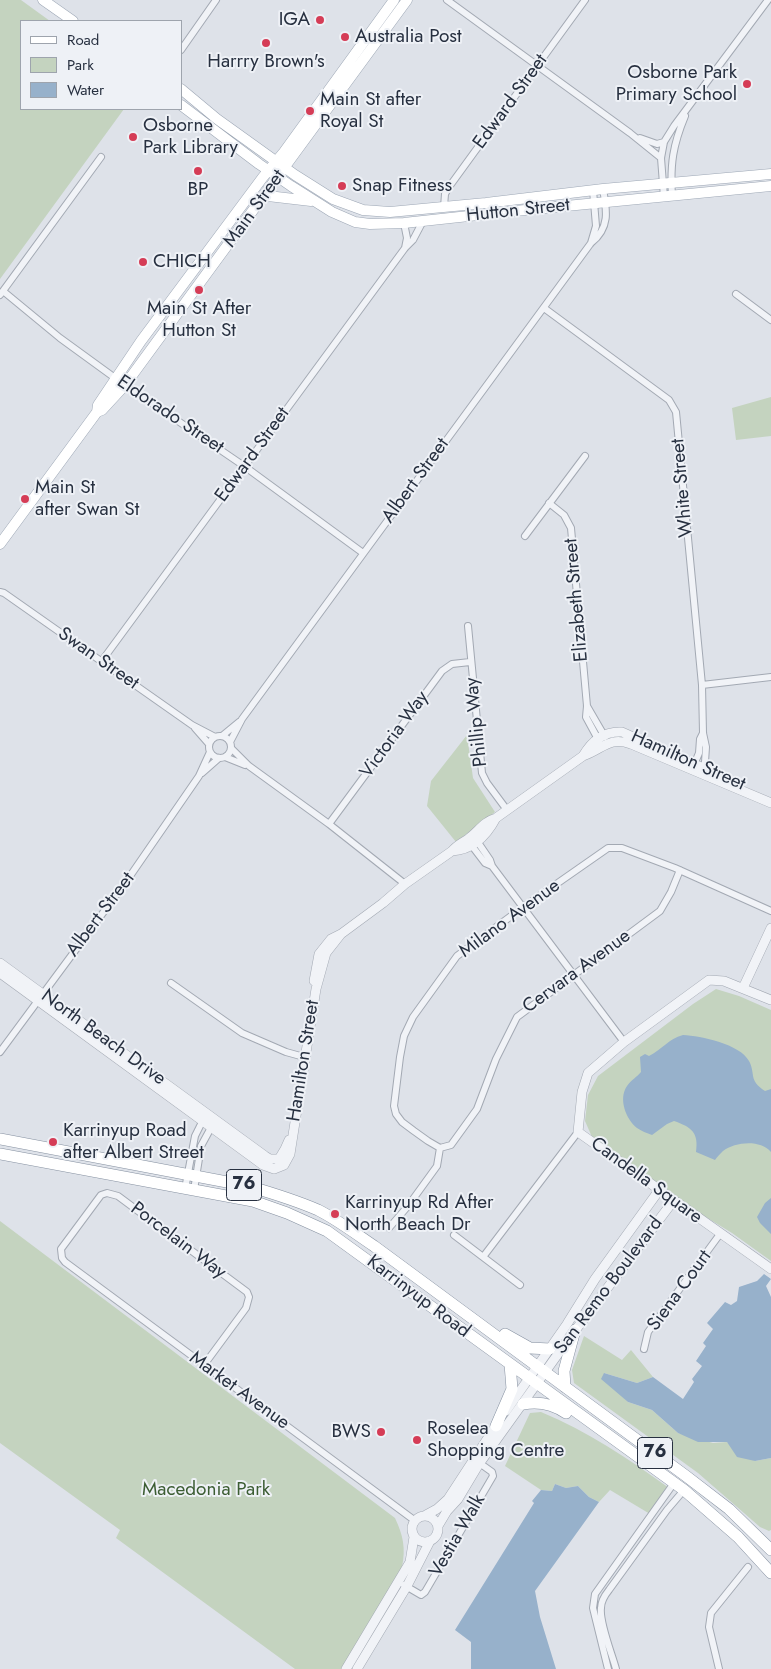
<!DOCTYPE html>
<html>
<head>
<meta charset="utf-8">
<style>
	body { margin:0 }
	#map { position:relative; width:771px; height:1669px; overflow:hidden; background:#dee2e9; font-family:Jost,sans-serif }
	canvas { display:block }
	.legend { position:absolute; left:20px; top:20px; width:162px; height:90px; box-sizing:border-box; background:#eef1f6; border:1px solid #9ea4ad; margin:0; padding:6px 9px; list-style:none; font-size:15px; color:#273040 }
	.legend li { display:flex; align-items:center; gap:10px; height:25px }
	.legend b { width:25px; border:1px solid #9ea4ad }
</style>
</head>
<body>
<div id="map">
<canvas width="771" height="1669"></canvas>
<ul class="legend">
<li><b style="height:6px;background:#fff"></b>Road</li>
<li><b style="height:14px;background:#c4d3bf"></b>Park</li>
<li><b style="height:14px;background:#97b1cb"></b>Water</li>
</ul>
</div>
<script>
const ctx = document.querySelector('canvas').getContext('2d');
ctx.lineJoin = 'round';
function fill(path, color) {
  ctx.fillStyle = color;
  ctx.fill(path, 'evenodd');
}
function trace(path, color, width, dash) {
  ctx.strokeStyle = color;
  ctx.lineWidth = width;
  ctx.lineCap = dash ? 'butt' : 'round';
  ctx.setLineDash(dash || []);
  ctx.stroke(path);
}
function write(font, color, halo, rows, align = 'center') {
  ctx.font = font + ' Jost,sans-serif';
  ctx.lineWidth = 4;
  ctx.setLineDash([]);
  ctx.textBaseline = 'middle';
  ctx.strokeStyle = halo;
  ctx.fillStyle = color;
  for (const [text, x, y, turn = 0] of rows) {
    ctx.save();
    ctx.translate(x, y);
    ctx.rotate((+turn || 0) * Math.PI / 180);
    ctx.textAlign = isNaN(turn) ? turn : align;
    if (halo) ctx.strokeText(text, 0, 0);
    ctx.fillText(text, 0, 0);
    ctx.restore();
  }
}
fill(new Path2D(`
	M0,0H21L50,21H21V109H124L0,279Z
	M771,397V436L736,440L732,408Z
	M467,735L473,778L495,812L456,842L427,806L431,781Z
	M716,989L739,996L771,1010V1261L732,1233L686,1205L592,1137L585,1121L588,1095L598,1076L693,1004Z
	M0,1221L395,1518C403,1535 406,1548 402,1567L342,1669H295L116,1538L120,1530L0,1443Z
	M584,1336L622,1360L631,1350L653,1377L637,1383L604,1373L628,1402L652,1410L678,1433L713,1443L727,1442L755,1461L771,1458V1530L769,1531L760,1527L698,1473L574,1383L572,1370Z
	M541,1412C587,1431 629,1459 669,1488L650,1514L610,1490L599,1502L589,1497L578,1486L566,1488L555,1484L552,1491L541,1490L505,1466L530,1413Z`), '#c4d3bf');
fill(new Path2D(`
	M683,1035C701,1036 740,1044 749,1061C756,1074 748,1080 765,1091L771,1089V1152C760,1139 735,1142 723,1151C720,1154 717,1157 715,1160L696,1152C699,1132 691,1127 674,1121L667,1124L652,1135C647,1133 641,1131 637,1128C626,1119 618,1099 627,1086C631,1080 637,1077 641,1072L640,1057L645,1054L649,1056C663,1049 668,1039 683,1035Z
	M771,1198V1234L760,1223L757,1217L765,1203Z
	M764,1274L771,1279L766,1286L771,1297V1458L755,1461L737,1457L727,1442H698L678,1433L652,1410L628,1402L601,1379L604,1373L637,1383L653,1377L683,1399L694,1382L692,1379L702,1366L696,1361L706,1346L703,1343L713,1329L707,1323L725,1302L731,1305L737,1301L739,1287L757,1281Z
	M555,1484L566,1488L578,1486L589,1497L599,1502L535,1591L540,1617L556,1669H471V1642L455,1630L534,1503L532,1501L541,1490L552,1491Z`), '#97b1cb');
const minor = new Path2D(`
	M447,0L630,133L661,158
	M181,50L216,0
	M640,138L657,144L664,142
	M672,196C670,164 673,145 685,116
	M664,197L661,158L664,142L674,126L768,0
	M444,207L445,194L449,187L585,0
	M404,223L407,238L405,248
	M591,243L596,226L593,190
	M3,291L60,338L115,378L244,466L363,553
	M736,294L771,320
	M0,295L101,157
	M544,308L669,400L676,412L702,685L703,733L706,747L705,762L701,771
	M549,503L564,515L571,528L587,706L586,717L599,741
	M525,536L585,456
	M0,592L4,593L192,725L215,737
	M468,626L482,773L487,783L507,810
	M101,662L405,248L413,240L423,221
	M702,685L771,677
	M587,706L605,737
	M195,728L209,744
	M209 747a11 11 0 1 1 22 0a11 11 0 1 1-22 0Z
	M222,736L239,722
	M230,742L242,719L591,243C610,228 607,211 603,189
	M231,748L249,766L329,824L405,884
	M225,757L245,765
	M693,767L699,753L700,739L703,733
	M202,773L219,758
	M329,824L442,671L452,664L470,662
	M475,838L490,860L492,866L624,1042
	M469,842L485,863L492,866
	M171,983L242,1033L286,1052L304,1057
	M0,1052L128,879L199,776L210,752
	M440,1148L428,1141L414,1131L402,1122L396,1114L394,1106L400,1057L404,1036L413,1017L457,956L522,908L608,848H622L675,868L771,911
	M440,1148L451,1145L477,1109L496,1059L517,1017L660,911L671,892L680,870
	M185,1189L195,1136L204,1118
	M194,1190L201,1146L213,1124
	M389,1228L408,1206L437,1166L440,1148
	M454,1235L520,1285
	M483,1257L578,1132
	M644,1349L648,1332L720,1234
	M204,1365L246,1308L249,1297L247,1292L118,1196L107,1193L101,1195L61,1249L62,1258L65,1262L414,1520
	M404,1585L421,1595L425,1592L493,1476L492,1472L478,1462
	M608,1669L593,1608L595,1594L674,1483
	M616,1669C612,1654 599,1622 601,1608C601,1601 605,1595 609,1590L667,1510L684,1490
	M719,1669L709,1627L711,1613L748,1567`);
const tertiary = new Path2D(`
	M583,756C592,740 604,731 622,732L726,778
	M452,851C473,850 487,835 496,818
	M0,963L265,1156L270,1159H279L285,1149L289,1140
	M0,973L263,1165L274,1169L284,1165L290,1154L316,989L326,953L341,934
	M314,981L319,954L331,939L341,934L383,903L405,884L452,851C457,845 462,843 468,839C479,831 483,822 496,818L583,756C603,749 609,736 631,744L771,803
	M743,988L771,928
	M771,1000L724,981L709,980L624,1042L588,1073L582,1092L578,1132L771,1269
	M506,1411L567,1324L595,1279L660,1189
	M426,1515L437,1509L448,1499L499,1421
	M412 1529a13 13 0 1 1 26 0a13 13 0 1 1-26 0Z
	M438,1526L447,1511L458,1499L479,1464L568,1340L674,1200
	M346,1669L410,1562L414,1537
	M357,1669L407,1586L430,1541`);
const primary = new Path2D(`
	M43,0L73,21
	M181,89L217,119L295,175L333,199L363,210L390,212L486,203L603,189L771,174
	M181,105L259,164L291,186L332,212L355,222L370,224L404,223L515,211L771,186
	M260,200L268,196L311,201
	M97,412L102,410L125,385L407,0
	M0,544L97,412L98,405L141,341L263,177L284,152L394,0`);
const trunk = new Path2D(`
	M0,1139L248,1186C272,1193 295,1200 318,1210C338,1220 356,1234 374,1246L686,1476L729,1509L771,1550
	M0,1154L253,1201L287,1213L327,1231L684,1490L738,1537L771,1573
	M505,1334L530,1348L550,1349
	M565,1387L564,1371L575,1330
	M523,1404C539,1401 553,1404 566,1413
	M496,1426L512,1389L510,1364`);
trace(minor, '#a3a9b3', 8);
trace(tertiary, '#a3a9b3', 10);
trace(primary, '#9da7b5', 11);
trace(trunk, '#8590a0', 12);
trace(minor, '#f1f3f7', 6);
trace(tertiary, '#f1f3f7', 9);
trace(primary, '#fff', 10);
trace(trunk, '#fff', 11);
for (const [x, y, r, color] of [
	[320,20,5,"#d53c56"],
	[345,37,5,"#d53c56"],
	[266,43,5,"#d53c56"],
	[747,84,5,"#d53c56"],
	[310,111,5,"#d53c56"],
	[133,137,5,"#d53c56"],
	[198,171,5,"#d53c56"],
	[342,186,5,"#d53c56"],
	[143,262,5,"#d53c56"],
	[199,290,5,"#d53c56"],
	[25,499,5,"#d53c56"],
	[53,1142,5,"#d53c56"],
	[335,1214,5,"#d53c56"],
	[381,1432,5,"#d53c56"],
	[417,1440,5,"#d53c56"]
]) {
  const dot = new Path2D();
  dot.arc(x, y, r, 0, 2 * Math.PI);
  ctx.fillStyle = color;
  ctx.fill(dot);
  trace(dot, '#eef1f6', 2);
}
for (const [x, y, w] of [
	[244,1185,35],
	[655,1453,35]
]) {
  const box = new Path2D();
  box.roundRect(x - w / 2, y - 15.5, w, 31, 4);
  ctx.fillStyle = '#eef1f6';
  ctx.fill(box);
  trace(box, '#273040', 1);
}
write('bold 18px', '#273040', null, [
	["76",244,1185],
	["76",655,1453]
]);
write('19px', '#273040', '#eef1f6', [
	["IGA",310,20,"right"],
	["Australia Post",355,37],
	["Harrry Brown's",266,62,"center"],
	["Osborne Park",737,73,"right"],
	["Primary School",737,95,"right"],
	["Main St after",320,100],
	["Royal St",320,122],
	["Osborne",143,126],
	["Park Library",143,148],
	["Snap Fitness",352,186],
	["BP",198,190,"center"],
	["CHICH",153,262],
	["Main St After",199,309,"center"],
	["Hutton St",199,331,"center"],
	["Main St",35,488],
	["after Swan St",35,510],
	["Karrinyup Road",63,1131],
	["after Albert Street",63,1153],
	["Karrinyup Rd After",345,1203],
	["North Beach Dr",345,1225],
	["Roselea",427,1429],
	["Shopping Centre",427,1451],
	["BWS",371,1432,"right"]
], 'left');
write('19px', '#273040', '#eef1f6', [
	["Edward Street",511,102,-54],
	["Main Street",255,209,-54],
	["Hutton Street",518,211,-6],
	["Eldorado Street",170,415,34],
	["Edward Street",253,455,-54],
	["Albert Street",416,481,-54],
	["White Street",683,488,-95],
	["Elizabeth Street",577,600,-95],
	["Swan Street",98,659,35],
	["Phillip Way",477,722,-96],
	["Victoria Way",395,735,-54],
	["Hamilton Street",688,761,24],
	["Albert Street",101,915,-53],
	["Milano Avenue",510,919,-36],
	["Cervara Avenue",577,972,-36],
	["North Beach Drive",103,1038,36],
	["Hamilton Street",304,1061,-81],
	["Candella Square",646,1181,36],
	["Porcelain Way",178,1241,37],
	["San Remo Boulevard",609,1286,-53],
	["Siena Court",680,1291,-54],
	["Karrinyup Road",418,1297,37],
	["Market Avenue",239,1391,36],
	["Vestia Walk",458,1536,-60]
]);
write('19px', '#3c5d33', '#eef1f6', [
	["Macedonia Park",206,1490]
]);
</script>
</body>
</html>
